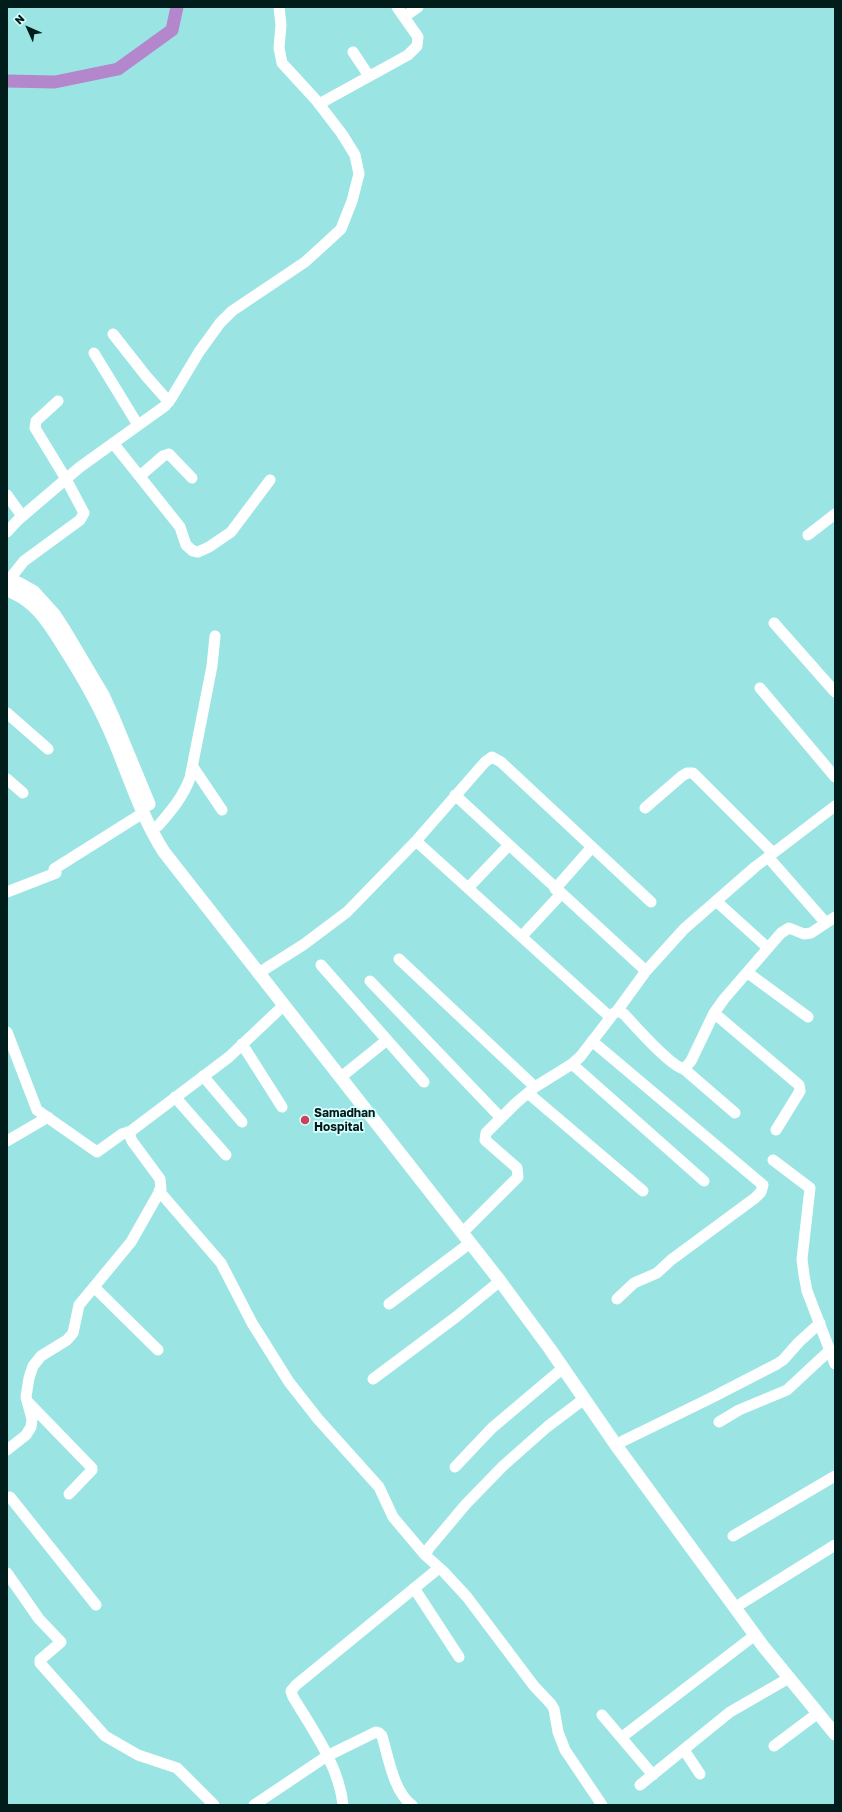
<!DOCTYPE html>
<html>
<head>
<meta charset="utf-8">
<style>
	body { margin:0 }
	#map { position:relative; width:842px; height:1812px; overflow:hidden; background:#9ae5e3; font-family:"Golos Text",sans-serif }
	canvas { display:block }
	.frame { position:absolute; inset:0; border:8px solid #001d1c; pointer-events:none }
	.north { position:absolute; left:8px; top:8px; width:40px; height:40px; -webkit-text-stroke:3px #dafefd; paint-order:stroke; rotate:315deg; font-size:11px; font-weight:700; line-height:16px; text-align:center; color:#001d1c }
	.north::after { content:''; display:block; margin:auto; width:14px; height:18px; background:#001d1c; clip-path:polygon(50% 0,100% 100%,50% 72%,0 100%) }
</style>
</head>
<body>
<div id="map">
<canvas width="842" height="1812"></canvas>
<div class="frame"></div>
<div class="north">N</div>
</div>
<script>
const ctx = document.querySelector('canvas').getContext('2d');
ctx.lineJoin = 'round';
function trace(path, color, width, dash) {
  ctx.strokeStyle = color;
  ctx.lineWidth = width;
  ctx.lineCap = dash ? 'butt' : 'round';
  ctx.setLineDash(dash || []);
  ctx.stroke(path);
}
function write(font, color, halo, rows, align = 'center') {
  ctx.font = font + ' "Golos Text",sans-serif';
  ctx.lineWidth = 3.5;
  ctx.setLineDash([]);
  ctx.textBaseline = 'middle';
  ctx.strokeStyle = halo;
  ctx.fillStyle = color;
  for (const [text, x, y, turn = 0] of rows) {
    ctx.save();
    ctx.translate(x, y);
    ctx.rotate((+turn || 0) * Math.PI / 180);
    ctx.textAlign = isNaN(turn) ? turn : align;
    if (halo) ctx.strokeText(text, 0, 0);
    ctx.fillText(text, 0, 0);
    ctx.restore();
  }
}
trace(new Path2D(`
	M7,81L55,82L118,69L172,30L177,7`), '#b487cc', 13);
trace(new Path2D(`
	M404,17L418,7
	M353,52L369,76
	M319,104L408,55L417,46L418,37L397,7
	M113,334L146,376L169,402
	M94,353L138,425
	M113,443L180,527L186,545L193,551L198,552L209,547L231,532L270,480
	M140,476L163,456L169,454L192,478
	M7,495L22,516
	M7,532L18,520L80,467L165,406L172,397L199,352L220,323L232,311L305,262L327,242L341,229L352,201L359,174L355,155L342,134L316,100L282,63L279,48L281,25L279,7
	M808,535L835,514
	M8,581L24,561L80,520L84,513L66,479L35,428L36,421L58,401
	M774,623L835,692
	M760,688L835,777
	M7,713L48,749
	M193,767L222,810
	M7,779L23,793
	M455,795L646,971
	M645,808L682,776L687,773H693L773,853
	M158,826C171,811 183,797 190,778L212,666L215,636
	M416,841L610,1017
	M768,857L825,922
	M54,869L143,813
	M468,888L509,845
	M555,889L592,847
	M7,892L56,873
	M716,901L768,948
	M522,936L561,894
	M399,959L535,1087
	M321,965L424,1082
	M265,969L303,945L347,912L416,841L485,762L492,757L501,762L651,902
	M748,973L808,1017
	M370,981L500,1117
	M617,1011L646,971L684,929L755,867L835,806
	M714,1013L799,1085L800,1091L776,1130
	M7,1032L37,1110L97,1152L122,1134L131,1131
	M592,1041L763,1185L761,1192L755,1198L671,1260L657,1273L634,1283L617,1299
	M242,1044L282,1107
	M572,1064L704,1181
	M684,1069L735,1113
	M346,1073L387,1040
	M203,1076L242,1122
	M528,1093L643,1191
	M175,1097L226,1155
	M7,1141L48,1117
	M773,1160L810,1188L802,1259L804,1275L807,1291L835,1364
	M159,1191L221,1263L252,1323L289,1382L318,1419L379,1487L393,1517L425,1555
	M467,1228L518,1177L517,1168L485,1140L486,1133L516,1103L535,1087L572,1064L580,1057L614,1013L617,1011L624,1014C635,1026 670,1066 684,1069L691,1061L714,1013L724,999L781,933L789,928L804,934L811,933L835,917
	M94,1287L158,1350
	M389,1304L470,1243
	M373,1379L456,1317L500,1281
	M584,1399L547,1427L503,1466L466,1504L429,1548L425,1555L443,1571L467,1597L534,1686L551,1704L554,1709L558,1732L565,1750L602,1805
	M27,1401L92,1468V1470L69,1494
	M719,1422L739,1410L787,1390L830,1350
	M623,1441L711,1398L777,1364L783,1360L799,1342L820,1323
	M7,1450L26,1435L31,1427L32,1419L26,1397L29,1378L33,1366L41,1356L67,1340L73,1333L79,1305L131,1242L161,1189L160,1179L132,1141L130,1136L131,1131L229,1057L284,1005
	M455,1467L492,1428L563,1368
	M10,1497L96,1605
	M733,1536L835,1476
	M7,1573L39,1619L61,1642L40,1660V1663L105,1736L138,1755L177,1768L214,1805
	M414,1588L459,1657
	M742,1603L835,1545
	M602,1715L653,1775
	M622,1737L755,1635
	M774,1746L818,1713
	M684,1750L700,1774
	M640,1785L730,1712L789,1678
	M254,1805L327,1756L376,1732L379,1733L382,1736C388,1756 394,1793 412,1805
	M343,1805C339,1766 313,1730 293,1697L291,1691L296,1685L439,1568`), '#fff', 11);
trace(new Path2D(`
	M7,580L18,583L34,592L54,614L65,631L103,695L113,717L149,804
	M7,590C35,599 50,625 65,649C83,677 100,707 113,738C129,776 141,816 164,852L500,1281L550,1349L618,1448L763,1646L835,1734`), '#fff', 13);
for (const [x, y, r, color] of [
	[305,1120,5,"#d03f5b"]
]) {
  const dot = new Path2D();
  dot.arc(x, y, r, 0, 2 * Math.PI);
  ctx.fillStyle = color;
  ctx.fill(dot);
  trace(dot, '#dafefd', 1.5);
}
write('bold 12px', '#001d1c', '#dafefd', [
	["Samadhan",314,1113],
	["Hospital",314,1127]
], 'left');
</script>
</body>
</html>
